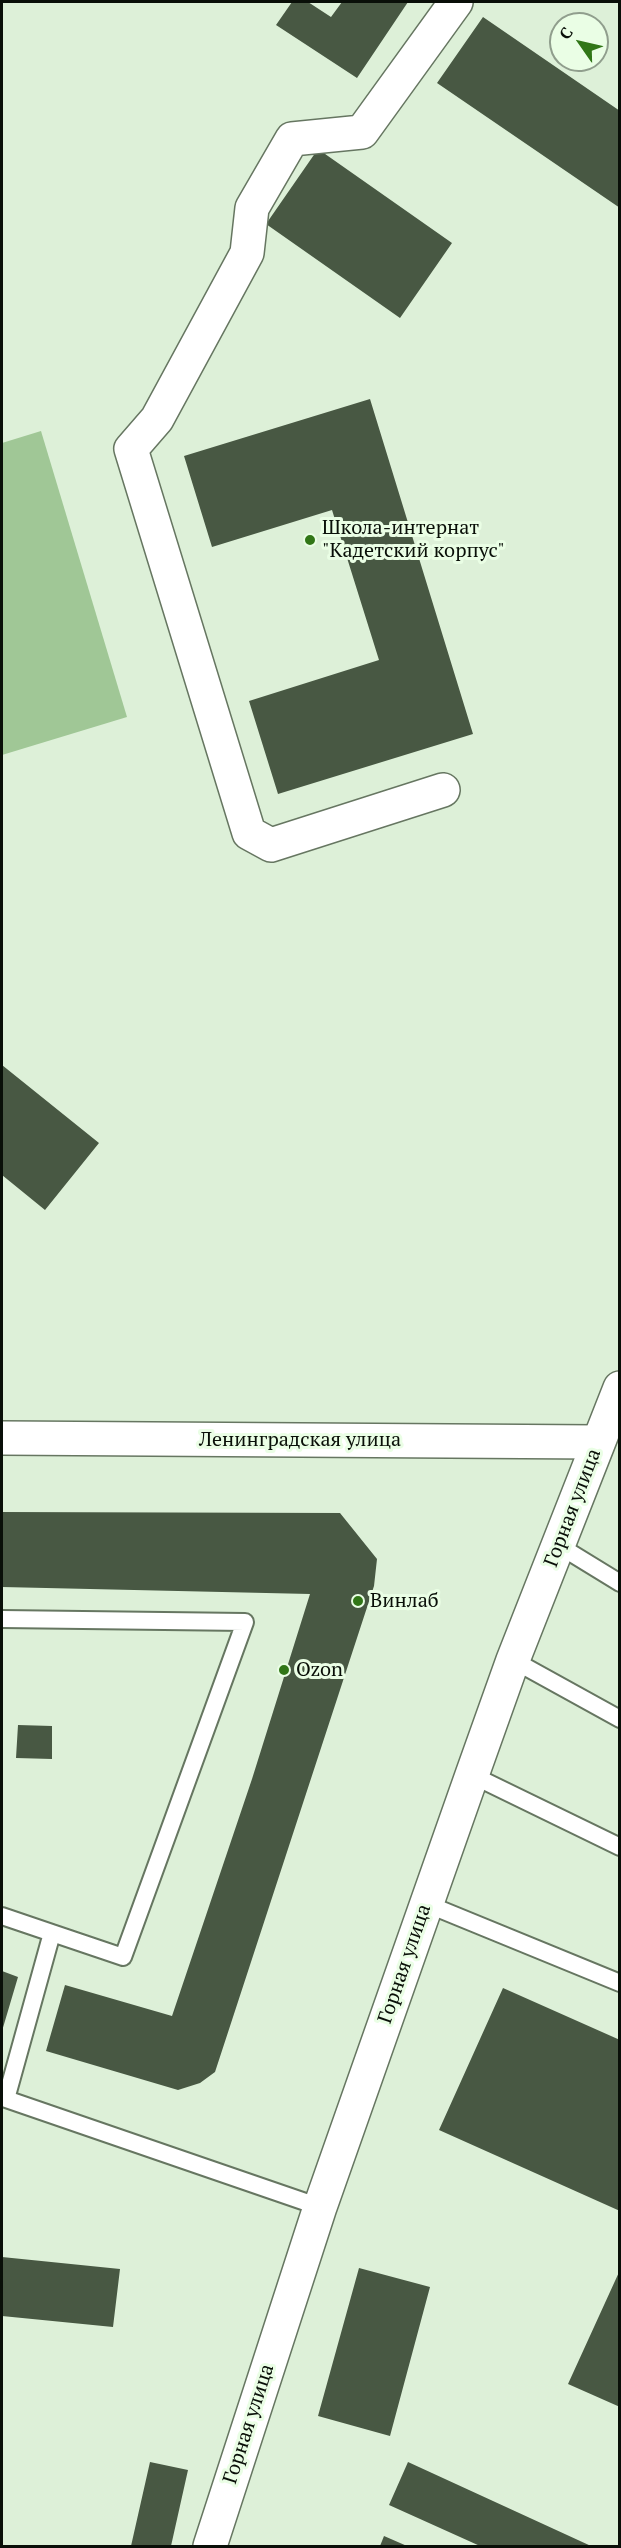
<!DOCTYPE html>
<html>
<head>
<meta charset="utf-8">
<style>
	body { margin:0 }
	#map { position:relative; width:621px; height:2548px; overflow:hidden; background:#ddf0d8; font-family:"PT Serif",serif }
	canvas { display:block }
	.frame { position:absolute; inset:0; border:3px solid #090f08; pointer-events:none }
	.north { position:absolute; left:549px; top:12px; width:60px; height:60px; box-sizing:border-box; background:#eafee5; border:2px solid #909e8d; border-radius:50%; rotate:304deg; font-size:16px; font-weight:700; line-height:24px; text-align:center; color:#090f08 }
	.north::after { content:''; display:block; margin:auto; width:21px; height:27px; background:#317617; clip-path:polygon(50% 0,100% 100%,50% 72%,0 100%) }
</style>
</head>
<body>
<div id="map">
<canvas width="621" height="2548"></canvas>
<div class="frame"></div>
<div class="north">С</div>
</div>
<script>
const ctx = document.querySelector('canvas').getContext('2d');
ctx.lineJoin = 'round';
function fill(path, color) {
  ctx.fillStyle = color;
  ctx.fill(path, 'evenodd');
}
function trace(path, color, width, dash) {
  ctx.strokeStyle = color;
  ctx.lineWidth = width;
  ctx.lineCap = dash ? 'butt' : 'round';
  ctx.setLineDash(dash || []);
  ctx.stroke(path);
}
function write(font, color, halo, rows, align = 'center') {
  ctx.font = font + ' "PT Serif",serif';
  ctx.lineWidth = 6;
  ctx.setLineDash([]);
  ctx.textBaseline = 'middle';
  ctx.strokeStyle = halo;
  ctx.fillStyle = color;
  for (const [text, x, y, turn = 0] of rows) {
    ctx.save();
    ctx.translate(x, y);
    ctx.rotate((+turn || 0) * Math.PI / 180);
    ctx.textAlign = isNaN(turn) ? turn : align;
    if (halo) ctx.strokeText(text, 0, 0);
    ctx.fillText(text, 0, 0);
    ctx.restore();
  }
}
fill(new Path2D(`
	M41,431L127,717L2,755V443Z`), '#a0c796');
fill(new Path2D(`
	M292,2H308L331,17L342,2H408L357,78L276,25Z
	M483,17L620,111V208L437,83Z
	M318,149L452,243L400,318L266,224Z
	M370,399L473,734L278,794L249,701L379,660L332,510L212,547L184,456Z
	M2,1065L99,1143L45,1210L2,1175Z
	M2,1512L340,1513L377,1559L374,1586L215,2072L200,2083L178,2090L46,2051L65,1985L172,2016L252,1779L310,1594L2,1587Z
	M18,1725L52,1726V1759L16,1758Z
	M2,1971L18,1977L2,2031Z
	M503,1988L620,2040V2211L439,2130Z
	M2,2257L120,2269L113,2327L2,2316Z
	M359,2268L430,2287L390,2436L318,2416Z
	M620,2270V2407L568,2384Z
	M150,2462L188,2470L171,2546H131Z
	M408,2462L591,2546H480L389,2505Z
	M384,2536L407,2546H380Z`), '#485843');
const lane = new Path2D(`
	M558,1545L620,1583
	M2,1619L245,1622L123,1957L52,1933
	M513,1660L620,1719
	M472,1775L620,1847
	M427,1904L620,1983
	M2,1916L52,1933L6,2099L320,2207`);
const street = new Path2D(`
	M443,790L271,845L249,833L131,449L157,419L247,253L252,208L292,139L362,132L456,2
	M2,1438L598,1442`);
const secondary = new Path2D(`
	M210,2546L320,2207L472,1775L513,1660L620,1388`);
trace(lane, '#667661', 20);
trace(street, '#667661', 36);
trace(secondary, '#667661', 36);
trace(lane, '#fff', 16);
trace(street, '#fff', 33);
trace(secondary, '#fff', 33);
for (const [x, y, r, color] of [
	[310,540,6,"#317617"],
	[358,1601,6,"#317617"],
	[284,1670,6,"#317617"]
]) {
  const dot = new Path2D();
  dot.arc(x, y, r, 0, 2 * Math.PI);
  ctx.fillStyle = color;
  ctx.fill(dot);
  trace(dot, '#eafee5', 2);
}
write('20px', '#090f08', '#eafee5', [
	["Школа-интернат",322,528],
	["\"Кадетский корпус\"",322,551],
	["Винлаб",370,1601],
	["Ozon",296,1670]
], 'left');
write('20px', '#090f08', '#eafee5', [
	["Ленинградская улица",300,1440],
	["Горная улица",573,1508,-69],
	["Горная улица",405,1964,-71],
	["Горная улица",249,2424,-72]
]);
</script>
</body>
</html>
